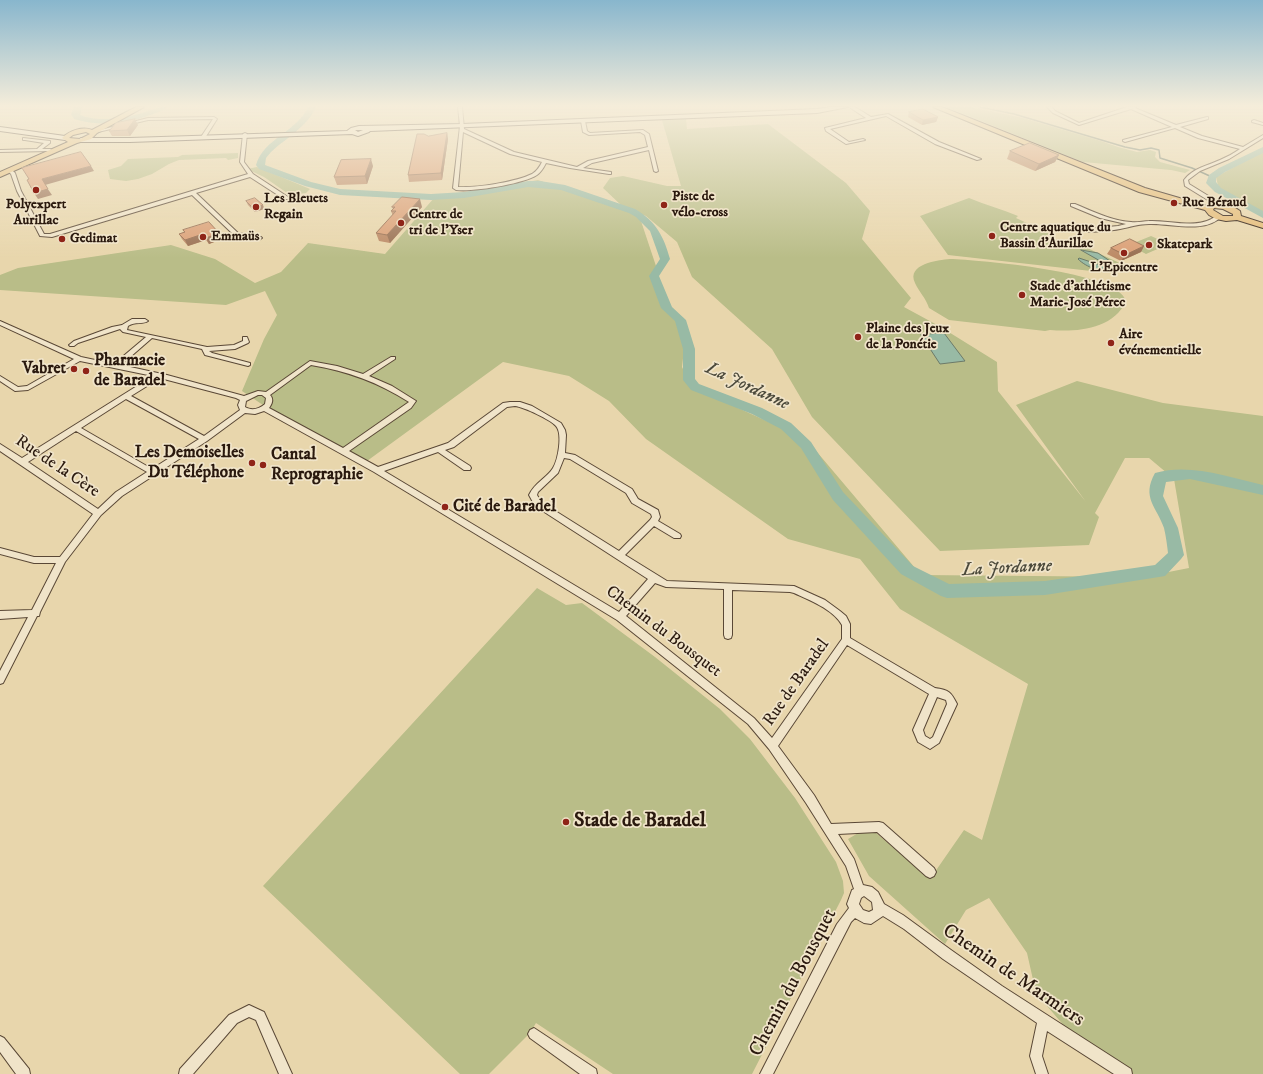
<!DOCTYPE html>
<html>
<head>
<meta charset="utf-8">
<style>
	body { margin:0 }
	canvas { display:block; background:#e8d6ac }
</style>
</head>
<body>
<canvas width="1263" height="1074"></canvas>
<script>
const ctx = document.querySelector('canvas').getContext('2d');
ctx.lineJoin = 'round';
function fill(path, color) {
  ctx.fillStyle = color;
  ctx.fill(path, 'evenodd');
}
function trace(path, color, width, dash) {
  ctx.strokeStyle = color;
  ctx.lineWidth = width;
  ctx.lineCap = dash ? 'butt' : 'round';
  ctx.setLineDash(dash || []);
  ctx.stroke(path);
}
function write(font, color, halo, rows, align = 'center') {
  ctx.font = font + ' "IM FELL DW Pica",serif';
  ctx.lineWidth = 3.5;
  ctx.setLineDash([]);
  ctx.textBaseline = 'middle';
  ctx.strokeStyle = halo;
  ctx.fillStyle = color;
  for (const [text, x, y, turn = 0] of rows) {
    ctx.save();
    ctx.translate(x, y);
    ctx.rotate((+turn || 0) * Math.PI / 180);
    ctx.textAlign = isNaN(turn) ? turn : align;
    if (halo) ctx.strokeText(text, 0, 0);
    ctx.fillText(text, 0, 0);
    ctx.restore();
  }
}
fill(new Path2D(`
	M946,107H970L1023,118L1101,141L1118,147L1137,152L1150,150L1156,152L1155,157L1160,162L1190,170L1185,173L1171,170L1083,162Z
	M686,119L687,129L768,124L846,183L870,211L862,239L911,298L904,307L939,326L997,362L998,391L1086,502L1016,405L1077,381L1163,403L1263,416V1074H1131L1077,1041L1036,993L1027,953L989,898L966,910L945,944L869,876L848,839L860,832H875L930,879L964,830L982,840L1028,684L900,609L860,559L788,539L646,439L609,401L569,376L503,362L367,461L269,409L242,391L264,339L277,315L265,291L226,305L0,290V275L18,268L171,245L215,259L255,283L281,272L308,243L385,254L434,198L538,180L639,215L656,266L653,277L664,308L679,321L685,341L682,367L692,387L806,439L921,575L1143,577L1189,568L1174,479L1149,458H1125L1095,513L1099,517L1089,545L940,551L812,417L772,349L692,277L677,242L646,216L622,206L603,188L610,178L623,176L667,186H681L662,120Z
	M1263,151V214L1219,190L1216,177Z
	M238,153V158L228,160L226,158L179,160L169,164L152,174L138,179L126,181L110,179L108,170L121,166L128,159L178,157L182,155Z
	M257,167L310,189L306,193L290,195L264,177L247,169Z
	M969,198C985,205 1002,209 1018,216L1016,218L1046,232L1049,234L1047,235L1063,243L1072,241L1124,265L1109,272V273L948,255L920,216Z
	M1151,236L1169,244L1146,254L1129,245Z
	M950,259C978,260 1118,271 1126,301C1113,330 1076,332 1050,330L1045,331L949,320L929,308C926,298 919,292 915,283C906,264 938,260 950,259Z
	M537,588L566,605L582,603L655,657L720,709L750,739L795,798L836,862L843,881L844,893L841,900L752,1074H613L536,1023L530,1033L489,1074H460L263,886Z`), '#b9bd88');
const water = new Path2D(`
	M1081,250L1098,253L1110,261L1112,266C1102,274 1086,267 1078,259L1079,258L1100,265L1103,263Z
	M944,333L965,361L940,364L921,335Z`);
fill(water, '#98baa5');
trace(water, '#6c7a69', 1);
trace(new Path2D(`
	M980,107L1014,114L1125,147L1140,150L1151,148L1159,150L1160,158L1192,168L1212,177`), '#6c7a69', 1.5);
fill(new Path2D(`
	M74,107H82L80,115C99,122 120,119 139,114C149,111 156,107 167,107C162,111 156,113 150,115C125,124 100,127 74,119L71,114Z
	M308,107H316C307,127 286,138 271,152L266,158L265,165L311,182L340,189L431,194L464,192L528,181H540L565,185L635,209C656,221 664,237 670,259L659,276L672,307L686,320L695,349V379L699,384L762,408L791,423L811,442L843,492L913,566L949,584L1045,581L1155,565L1168,553C1167,545 1166,536 1164,528C1157,507 1141,498 1155,473C1190,463 1228,477 1263,485V495L1190,479L1166,482L1163,496L1178,528L1184,555L1181,559L1165,576L1159,577L1045,595L947,598L941,596L901,574L833,500L801,448L781,429L752,414L691,390L683,380V349L675,321L661,308L649,276L660,259L650,231L636,217L629,213L561,190L528,187L464,198L431,200L340,195L305,186L259,169L256,165C264,138 297,132 308,107Z
	M1263,147V153L1225,172L1216,178V182L1221,188L1263,211V218L1215,192L1206,183L1209,175L1219,168Z`), '#98baa5');
const street = new Path2D(`
	M458,107H462L464,129L514,152L577,167L588,161L648,147L645,135L640,132L589,135L583,132L581,121H585L587,131L590,133L643,130L649,134L658,171L656,172L654,171L649,150L592,163L583,168L611,172V174H609L570,168L546,163C544,167 541,172 537,175C523,184 473,192 456,190L453,188L460,126ZM463,132L510,154L542,162C540,166 537,171 532,174C516,182 476,188 458,187Z
	M849,107H855L871,117L888,114L939,142L981,159L977,160L935,144L886,116L830,129L849,142L863,139L865,140L846,144L826,131L825,128L866,118Z
	M1047,107H1052L1055,111L1079,123L1127,107H1136L1135,108L1176,125L1207,117H1208V119L1180,127L1202,136L1243,147L1263,135V138L1229,159L1200,171L1188,180L1189,184L1215,200L1216,206L1213,208L1210,206L1211,202L1185,186L1184,180C1193,168 1207,166 1220,160C1227,157 1234,153 1240,149L1198,138L1175,128L1125,142L1123,141V140L1172,127L1131,109L1079,125L1053,113Z
	M214,117L217,119L205,138H203L201,137L213,119L148,120L94,133L92,132L148,118Z
	M1254,120L1263,123V125L1252,122V121Z
	M245,133L247,134L244,162L253,174L288,197V199H284L250,177L196,193L238,233L261,237L262,238L259,240L234,235L192,195L52,237L40,236L17,191L11,174L8,171L12,170L15,173L21,191L44,234H50L248,174L240,162L243,134Z
	M23,138L50,141V143L42,149H50L52,150L50,151L0,152V150L37,149L44,143L25,140H23Z
	M1071,204H1075C1092,211 1112,221 1131,222C1137,223 1143,221 1149,221C1171,220 1198,230 1216,216L1221,217C1204,234 1170,223 1149,224C1139,224 1130,227 1120,229C1110,231 1099,231 1089,232L1087,231V229L1118,226L1126,224L1100,218L1071,206Z
	M132,319H145L148,321C142,325 136,321 128,326L127,330L207,347L234,345L243,341V337H247L249,342L248,343L235,349L209,351L212,353L250,363V365L248,366L205,355L202,349L152,338L121,365L167,375L244,396L258,391L266,392L310,361L337,366L363,374L391,357H395V359L369,376L392,386L416,401L411,408L349,451L378,467L448,443L503,403L510,402H520L532,406L561,423L565,430L566,435L565,453L575,455L632,489L638,499L658,510L660,517L658,521L680,534L681,536L680,538H674L654,526L625,555L667,581L794,586L825,600L840,611L846,616L850,624V638L935,688C949,690 951,692 957,704L939,743L930,749L918,742L913,730L929,694L847,645L778,746L814,795L831,824L879,822L883,823L934,868L936,872L934,876L930,878L926,876L877,832L838,834L854,859L863,885L872,887L878,892L884,904L903,915L951,950L1002,986L1131,1069L1132,1074H1114L1047,1031L1042,1056L1048,1074H1036L1030,1056L1037,1023L943,959L904,929L883,916L871,924L864,923L855,918L851,922L773,1074H760L837,924L849,908L847,904L852,890L854,889L846,866L806,803L769,749L748,724L617,620L374,472L264,411L255,414L245,413L207,441L122,496L101,515L65,562L40,612L39,616H37L3,683L0,684V671L28,617L0,619V611L32,610L56,563H34L0,554V548L34,557H60L93,514L0,451V444L22,458L153,376L80,361L28,390L15,391L0,381V376L18,387L27,386L74,359L0,325V321L81,357L114,364L146,337L123,332L120,329L78,343L74,346H70L69,345L74,341L112,327L122,325ZM311,365C347,371 378,382 409,402L343,448L269,408C272,404 274,399 270,395ZM160,378L236,398L240,400L238,405L240,410L204,436L131,396ZM258,395H262L266,398L265,404C259,409 252,411 245,407L246,401ZM126,399L199,439L152,469L81,428ZM515,406C524,407 551,420 556,426C563,434 558,460 553,468C547,478 535,482 529,495L535,506L648,579L619,612L384,471L438,452L464,470H470L471,468L470,466L445,450L454,447L507,407ZM76,431L147,472L116,492L98,509L28,462ZM564,458L570,459L626,493L632,503L651,514L652,517L650,520L619,551L541,502L537,495L538,492L558,473ZM655,583L666,587L724,589V635L725,638L728,639L731,638L732,635V590L790,592L794,593C809,600 833,609 842,625V639L772,738L754,718L626,616ZM937,697L946,700L947,704L933,737L930,739L925,736L923,730ZM864,896L872,902L873,910L869,912L863,910L859,904L861,898Z
	M249,1005L264,1012L292,1074H279L256,1020L249,1017L237,1023L193,1074H179L180,1069L229,1015Z
	M534,1028L596,1069L597,1074H580L530,1038L528,1034L530,1030Z
	M0,1036L4,1038L29,1069L30,1074H16L0,1052Z`);
const secondary = new Path2D(`
	M830,107H848L817,113L370,131L369,132L358,136L352,134L130,142H81L78,140L81,138H130L347,131L351,128L359,126L462,124L817,109ZM355,130H363L358,132Z
	M0,127L65,136L68,138L65,140L0,131Z`);
const primary = new Path2D(`
	M136,107H144L97,133L91,139L77,143L0,177V172L68,142L62,138C69,131 82,126 92,130ZM86,132L90,134L80,139L69,138L73,135Z
	M933,107H942L1145,188L1207,206C1216,199 1232,205 1240,211L1241,216L1263,223V228L1237,220L1226,221L1216,219L1209,215L1205,210L1139,192ZM1214,208L1223,209L1233,214V216H1223L1213,210Z`);
trace(street, '#5a4836', 2);
trace(secondary, '#2a190e', 2);
trace(primary, '#2a190e', 2);
fill(street, '#f0e4c9');
fill(secondary, '#f0e4c9');
fill(primary, '#e4bb76');
fill(new Path2D(`
	M909,112L938,117L936,122L922,125L908,117Z
	M138,125L130,136H112L109,131Z
	M447,133L448,139L442,180L409,182L408,175Z
	M1010,151L1059,155L1055,162L1035,171L1007,159Z
	M373,166L367,184L337,185L334,177Z
	M246,201L263,205L264,209L255,212L248,205Z
	M392,207H422L390,243L379,241L376,233L393,216L391,211L393,209Z
	M183,230L219,233L222,239L209,244L206,240L188,246L182,239L179,234L184,232Z
	M1144,246L1141,252L1121,261L1107,254L1111,248Z`), '#bc8a66');
fill(new Path2D(`
	M938,117L936,122L922,125L923,120Z
	M135,119L138,125L130,136L127,130Z
	M447,133L448,139L442,180L441,173Z
	M1059,155L1055,162L1035,171L1039,164Z
	M371,159L373,166L367,184L365,176Z
	M91,166L94,171L45,185L52,195L38,199L34,193L42,179Z
	M420,199L422,207L390,243L387,235Z
	M263,205L264,209L255,212L253,208Z
	M219,233L222,239L209,244L206,238Z
	M203,234L206,240L188,246L185,240Z
	M1144,246L1141,252L1121,261L1125,255Z`), '#997053');
const building = new Path2D(`
	M923,109L938,117L923,120L909,112Z
	M135,119L127,130L109,131L116,123Z
	M447,133L441,173L408,175L417,134H424L428,136Z
	M1030,143L1059,155L1039,164L1010,151Z
	M81,152L91,166L42,179L48,189L34,193L27,180L29,179L22,168Z
	M371,159L365,176L334,177L341,160Z
	M402,197L420,199L387,235L376,233L396,211H391L395,207H392Z
	M255,198L263,205L253,208L246,201Z
	M209,222L219,233L206,238L203,234L185,240L179,234L185,232L183,230Z
	M1130,239L1144,246L1125,255L1111,248Z`);
fill(building, '#dba077');
trace(building, '#997053', 1);
const sky = ctx.createLinearGradient(0, 0, 0, 258);
sky.addColorStop(0, '#88b6cd');
sky.addColorStop(0.41, '#f5edda');
sky.addColorStop(1, '#f5edda00');
ctx.fillStyle = sky;
ctx.fillRect(0, 0, 1263, 258);
for (const [x, y, r, color] of [
	[36,190,4,"#8f2418"],
	[1174,203,4,"#8f2418"],
	[664,205,4,"#8f2418"],
	[256,207,4,"#8f2418"],
	[401,223,4,"#8f2418"],
	[992,236,4,"#8f2418"],
	[203,237,4,"#8f2418"],
	[62,239,4,"#8f2418"],
	[1149,245,4,"#8f2418"],
	[1124,253,4,"#8f2418"],
	[1022,295,4,"#8f2418"],
	[858,337,4,"#8f2418"],
	[1111,343,4,"#8f2418"],
	[74,369,4,"#8f2418"],
	[86,371,4,"#8f2418"],
	[252,463,4,"#8f2418"],
	[263,465,4,"#8f2418"],
	[445,507,4,"#8f2418"],
	[566,822,4,"#8f2418"]
]) {
  const dot = new Path2D();
  dot.arc(x, y, r, 0, 2 * Math.PI);
  ctx.fillStyle = color;
  ctx.fill(dot);
  trace(dot, '#f0e4c9', 1.5);
}
write('bold 14px', '#2a190e', '#f0e4c9', [
	["Piste de",672,197],
	["vélo-cross",672,213],
	["Les Bleuets",264,199],
	["Regain",264,215],
	["Rue Béraud",1182,203],
	["Polyexpert",36,205,"center"],
	["Aurillac",36,221,"center"],
	["Centre de",409,215],
	["tri de l'Yser",409,231],
	["Centre aquatique du",1000,228],
	["Bassin d'Aurillac",1000,244],
	["Emmaüs",211,237],
	["Gedimat",70,239],
	["Skatepark",1157,245],
	["L'Epicentre",1124,268,"center"],
	["Stade d'athlétisme",1030,287],
	["Marie-José Pérec",1030,303],
	["Plaine des Jeux",866,329],
	["de la Ponétie",866,345],
	["Aire",1119,335],
	["événementielle",1119,351]
], 'left');
write('bold 17px', '#2a190e', '#f0e4c9', [
	["Pharmacie",94,361],
	["de Baradel",94,381],
	["Vabret",66,369,"right"],
	["Les Demoiselles",244,453,"right"],
	["Du Téléphone",244,473,"right"],
	["Cantal",271,455],
	["Reprographie",271,475],
	["Cité de Baradel",453,507]
], 'left');
write('17px', '#2a190e', '#f0e4c9', [
	["Rue de la Cère",57,467,34],
	["Chemin du Bousquet",663,632,37],
	["Rue de Baradel",797,683,-55]
]);
write('italic 18px', '#4b493b', '#f0e4c9', [
	["La Jordanne",747,387,25],
	["La Jordanne",1007,569,-3]
]);
write('bold 20px', '#2a190e', '#f0e4c9', [
	["Stade de Baradel",574,822]
], 'left');
write('20px', '#2a190e', '#f0e4c9', [
	["Chemin de Marmiers",1013,976,34],
	["Chemin du Bousquet",794,983,-62]
]);
</script>
</body>
</html>
